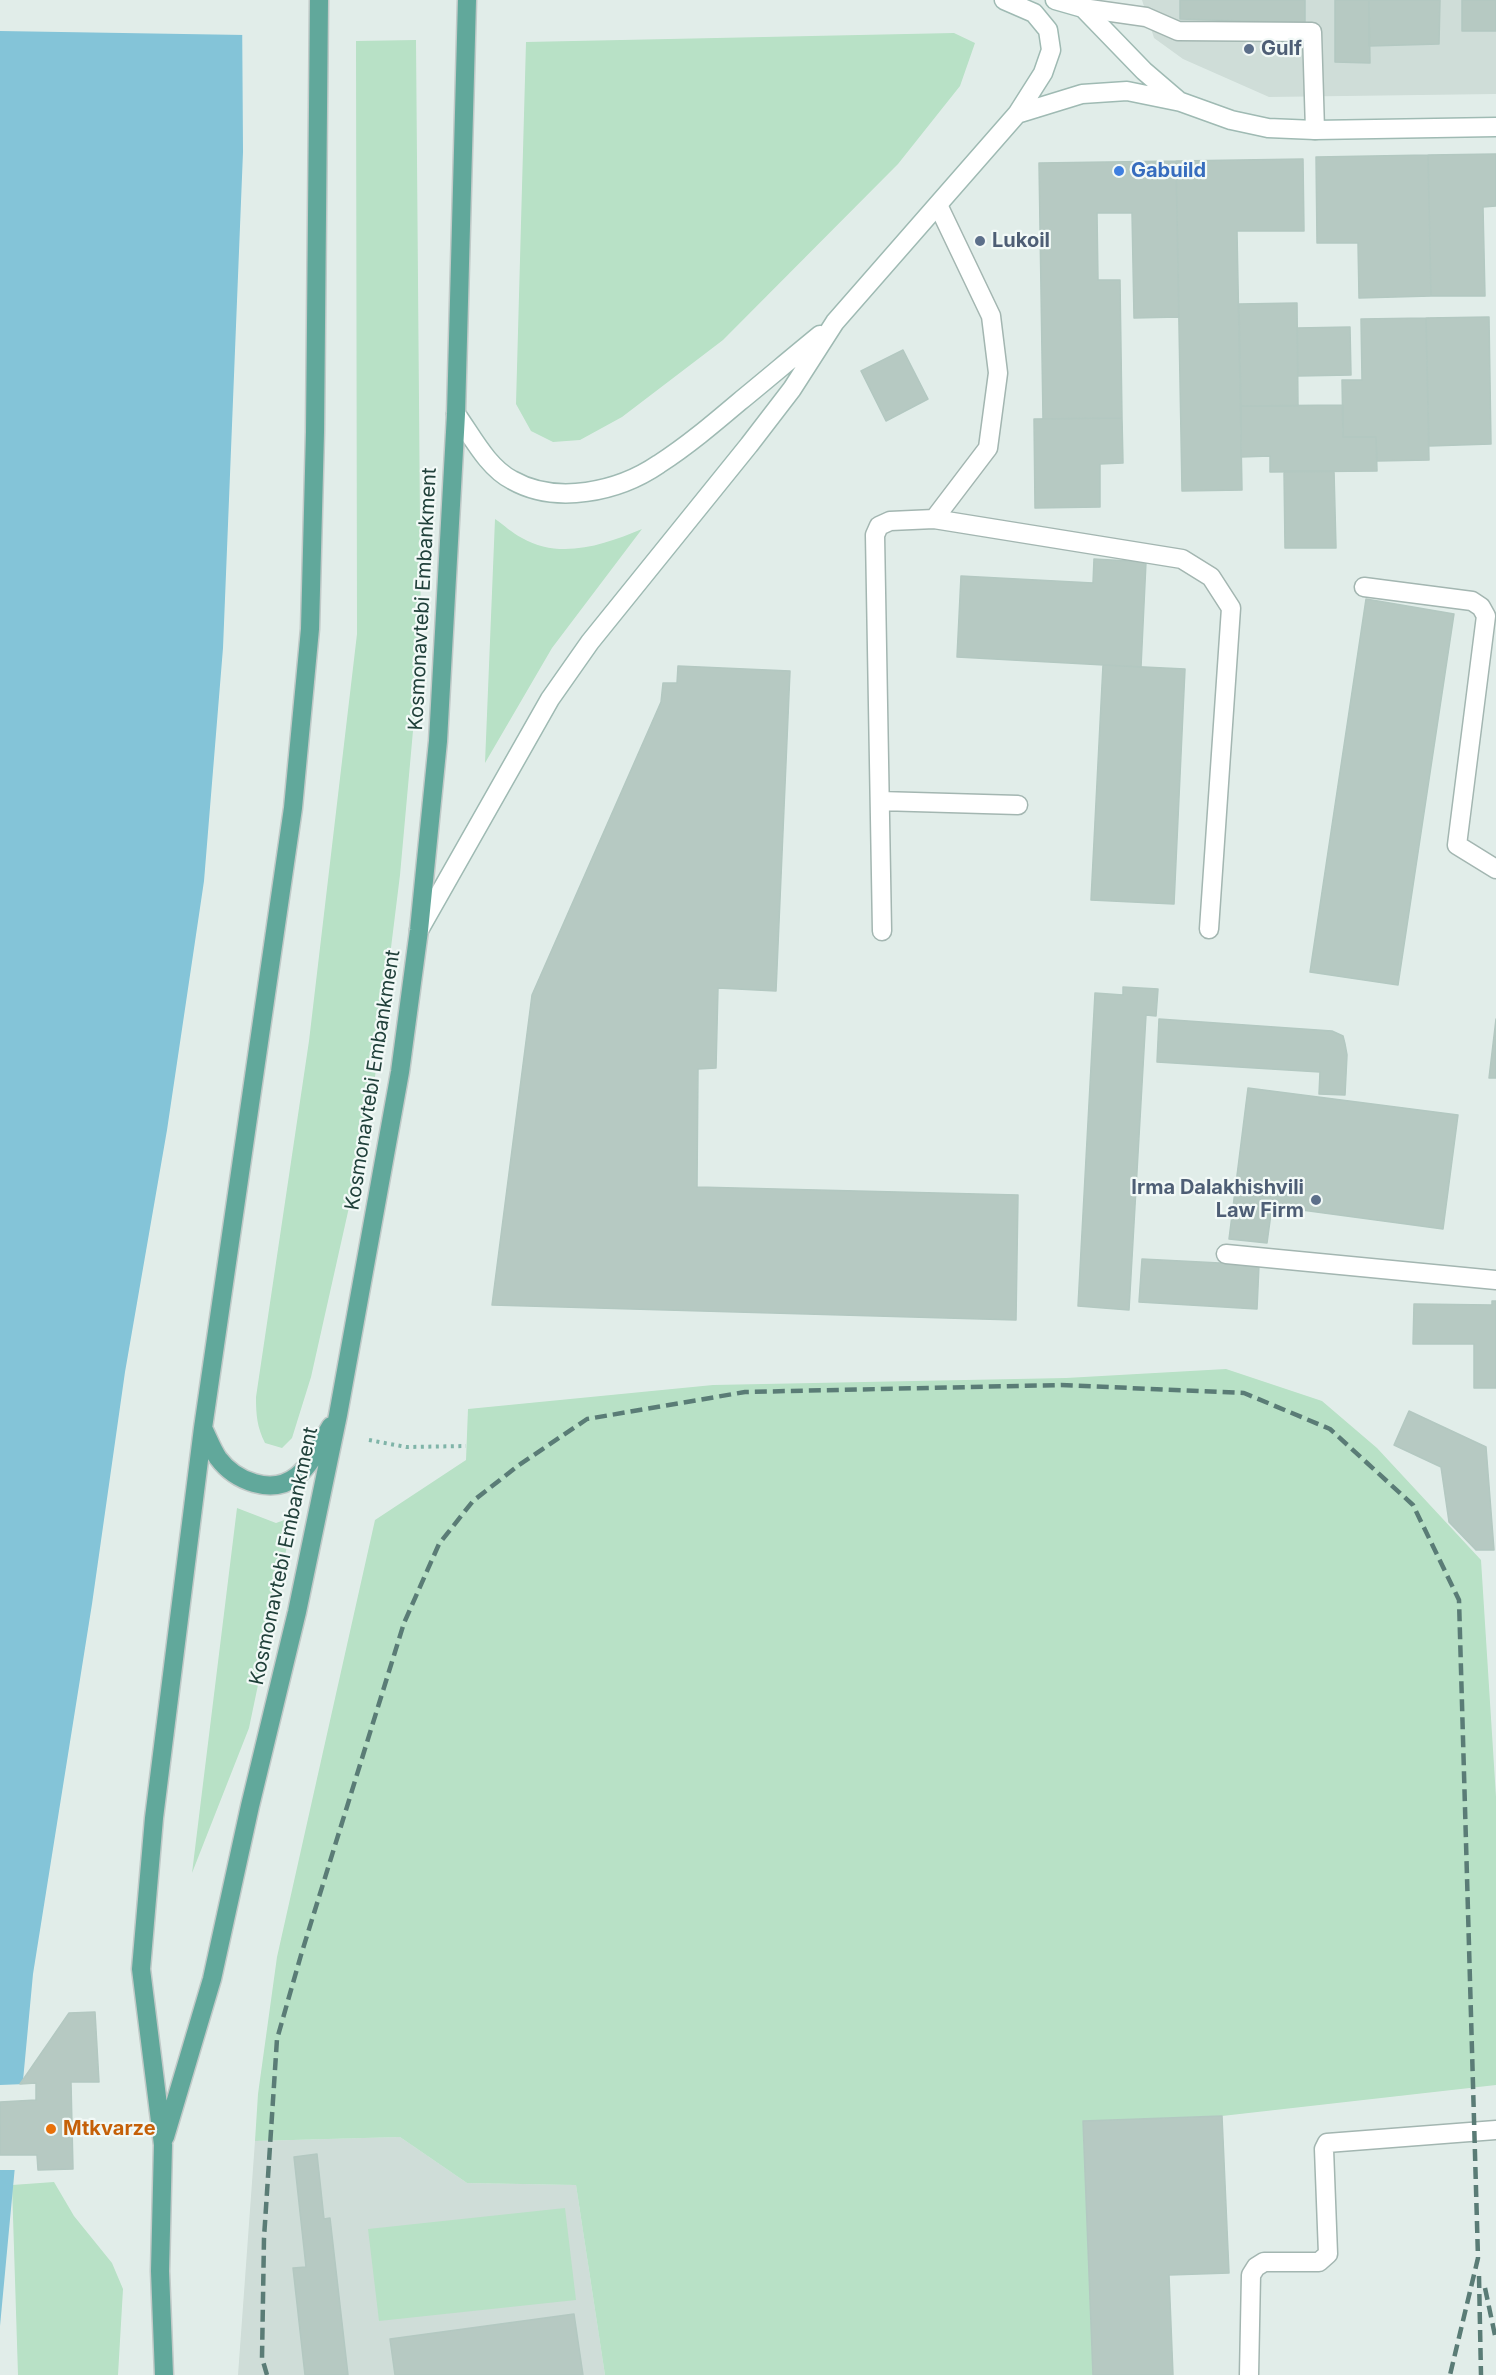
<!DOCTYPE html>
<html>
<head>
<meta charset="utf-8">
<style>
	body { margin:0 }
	canvas { display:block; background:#e1ede9 }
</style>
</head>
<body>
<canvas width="1496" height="2375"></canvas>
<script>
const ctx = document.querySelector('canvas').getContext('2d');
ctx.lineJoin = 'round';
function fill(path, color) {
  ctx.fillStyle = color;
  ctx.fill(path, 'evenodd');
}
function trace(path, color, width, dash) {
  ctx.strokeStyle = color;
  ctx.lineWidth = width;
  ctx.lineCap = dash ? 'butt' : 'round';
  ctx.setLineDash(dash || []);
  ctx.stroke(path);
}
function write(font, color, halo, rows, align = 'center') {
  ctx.font = font + ' Inter,sans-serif';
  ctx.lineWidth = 4.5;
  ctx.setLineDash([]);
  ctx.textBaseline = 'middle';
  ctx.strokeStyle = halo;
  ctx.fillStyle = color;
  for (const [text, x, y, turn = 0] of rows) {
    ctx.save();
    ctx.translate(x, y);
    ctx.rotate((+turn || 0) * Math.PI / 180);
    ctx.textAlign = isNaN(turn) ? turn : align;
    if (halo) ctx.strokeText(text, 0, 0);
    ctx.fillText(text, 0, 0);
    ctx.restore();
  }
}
fill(new Path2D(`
	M1142,0H1496V94L1269,97L1183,59L1154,38Z
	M400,2137L467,2183L576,2185L605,2375H238L255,2141Z`), '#cfddd8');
fill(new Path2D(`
	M954,33L975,43L960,86L898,164L723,340L622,417L580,440L553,442L531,431L516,404L526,42Z
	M416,40L421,642L400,875L371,1109L311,1377L292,1438L282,1448L265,1443C257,1427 256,1415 256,1397L309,1041L357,634L356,41Z
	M495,519C504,525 512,533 522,538C560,560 604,545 642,529L552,648L485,763Z
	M1226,1369L1322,1401L1377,1448L1481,1560L1496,1797V2085L1222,2116L1083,2121L1093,2375H605L576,2185L467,2183L400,2137L255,2141L258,2094L277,1957L375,1520L466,1460L468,1409L713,1385L1066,1378Z
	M237,1508L276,1523L293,1517L249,1728L192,1873Z
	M54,2182L74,2216L112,2263L123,2289L118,2375H18L12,2185Z
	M565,2208L576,2300L379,2321L368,2229Z`), '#b8e1c6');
fill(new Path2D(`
	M0,0H242L243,152L223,648L204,881L167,1130L125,1372L92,1604L33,1974L0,2326Z`), '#84c4d8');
fill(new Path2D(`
	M0,0H245V35L0,31Z
	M25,2084L17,2170H0V2085Z`), '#e1ede9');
const building = new Path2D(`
	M1180,0H1305V23L1180,19Z
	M1335,0H1369L1370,63L1335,62Z
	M1369,0H1440L1439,44L1369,46Z
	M1462,0H1496V31H1462Z
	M1496,154V206L1483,207L1485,296H1431L1428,155Z
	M1428,155L1431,296L1359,298L1358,243H1317L1316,157Z
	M1303,159L1304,231H1237L1242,490L1182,491L1176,161Z
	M1176,161L1179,317L1134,318L1132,213H1097L1098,280H1120L1122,418L1043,419L1039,163Z
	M1297,303L1298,406H1241L1239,304Z
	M1489,317L1491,444L1429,446L1426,318Z
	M1426,318L1429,460L1377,461L1376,437H1343L1342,380H1362L1361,319Z
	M1350,327L1351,375L1298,376L1297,328Z
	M903,350L928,399L886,421L861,371Z
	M1343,405V437H1376L1377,471L1270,472V456L1241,457V406Z
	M1122,418L1123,463L1100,464V507L1035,508L1034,419Z
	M1284,471H1334L1336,548H1285Z
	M1094,559L1146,562L1141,667L957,657L961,576L1093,583Z
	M1366,599L1454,614L1398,985L1310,972Z
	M1103,665L1185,669L1174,904L1091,900Z
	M678,666L790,671L776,991L718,988L716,1068L698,1069L697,1187L1018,1195L1016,1320L492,1305L532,995L661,702L663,683H677Z
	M1123,987L1158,989L1156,1016L1146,1015L1129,1310L1078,1306L1095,993L1123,995Z
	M1159,1019L1332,1031L1343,1036L1345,1044L1347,1055L1345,1095L1319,1094L1320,1072L1157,1062Z
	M1496,1019V1078H1489Z
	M1248,1088L1458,1115L1443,1229L1272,1206L1267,1243L1229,1239Z
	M1142,1259L1259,1265L1257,1309L1139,1302Z
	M1492,1301H1496V1388H1474V1344H1413L1414,1304L1492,1305Z
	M1409,1411L1486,1447L1494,1550H1476L1449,1522L1441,1467L1394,1445Z
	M95,2012L99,2082H71L73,2169L38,2170L37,2155H0V2102L36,2100V2083L20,2084L69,2013Z
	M1222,2116L1229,2273L1169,2275L1173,2375H1093L1083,2121Z
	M317,2154L324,2219L330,2218L348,2375H305L293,2268L306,2267L294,2157Z
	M574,2314L583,2375H395L390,2339Z`);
fill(building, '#b6c9c2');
trace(building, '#b3c8c1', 1.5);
const lane = new Path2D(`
	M1083,8L1146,17L1178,31L1312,32L1315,130
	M934,519L988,448L998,373L991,316L938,205
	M1364,587L1472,601L1481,607L1486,616L1457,845L1496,869
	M880,801L1018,805
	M882,931L875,535L879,526L890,521L934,519L1182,559L1211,577L1231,608L1209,929
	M1226,1254L1496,1280
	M1249,2375L1251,2275L1256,2267L1264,2262H1319L1328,2254L1324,2149L1327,2143L1496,2130`);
const secondary = new Path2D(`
	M1055,0L1083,8L1144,71L1179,101
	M1017,114L1082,94L1127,91L1181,102L1231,120L1268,128L1315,130L1496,127
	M456,414C472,436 487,467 512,480C556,505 618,492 659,464C687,446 713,424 739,402C766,380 793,357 820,335
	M419,930L550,699L590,642L749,445L792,389L835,322L1017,114L1043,73L1051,50L1048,30L1034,13L1004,0`);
const primary = new Path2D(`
	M203,1428C208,1438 212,1449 218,1458C235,1481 272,1496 297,1476C312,1464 321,1442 331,1426
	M165,2137L212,1979L250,1806L297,1612L338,1415L400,1072L419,930L438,741L456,414L467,0
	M164,2375L160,2271L163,2145L141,1969L154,1818L203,1428L293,808L310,629L315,432L319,0`);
trace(lane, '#a3b6b1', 21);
trace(secondary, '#9fbab3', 21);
trace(primary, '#c1cac8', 21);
trace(new Path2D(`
	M369,1440L406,1447L466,1446
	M71,2127L102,2126`), '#7fb4a8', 4, [3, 4.5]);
trace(lane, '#fff', 18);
trace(secondary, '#fff', 18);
trace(primary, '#61a89b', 18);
trace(new Path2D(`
	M1479,2276L1481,2375
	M1485,2288L1496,2340
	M267,2375L262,2358L264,2238L277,2039L301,1955L404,1623L439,1544L473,1501L519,1465L587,1419L745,1392L1061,1385L1244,1393L1330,1429L1413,1505L1459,1600L1478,2258L1450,2375`), '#5a7c76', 4.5, [12, 6]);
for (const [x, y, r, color] of [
	[1249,49,6,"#5c6f8a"],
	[1119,171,6,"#3f7fe0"],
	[980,241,6,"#5c6f8a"],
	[1316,1200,6,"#5c6f8a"],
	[51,2129,6,"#e8710a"]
]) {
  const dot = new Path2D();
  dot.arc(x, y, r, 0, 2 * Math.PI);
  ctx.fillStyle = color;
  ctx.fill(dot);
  trace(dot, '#f2f9f7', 2);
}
write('bold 20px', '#4e5e75', '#f2f9f7', [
	["Gulf",1261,49],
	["Lukoil",992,241],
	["Irma Dalakhishvili",1304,1188,"right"],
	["Law Firm",1304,1211,"right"]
], 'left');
write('bold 20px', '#366cbe', '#f2f9f7', [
	["Gabuild",1131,171]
], 'left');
write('20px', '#20403a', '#f2f9f7', [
	["Kosmonavtebi Embankment",423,599,-87],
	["Kosmonavtebi Embankment",373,1080,-81],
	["Kosmonavtebi Embankment",284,1556,-78]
]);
write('bold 20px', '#c56008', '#f2f9f7', [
	["Mtkvarze",63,2129]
], 'left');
</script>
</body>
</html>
